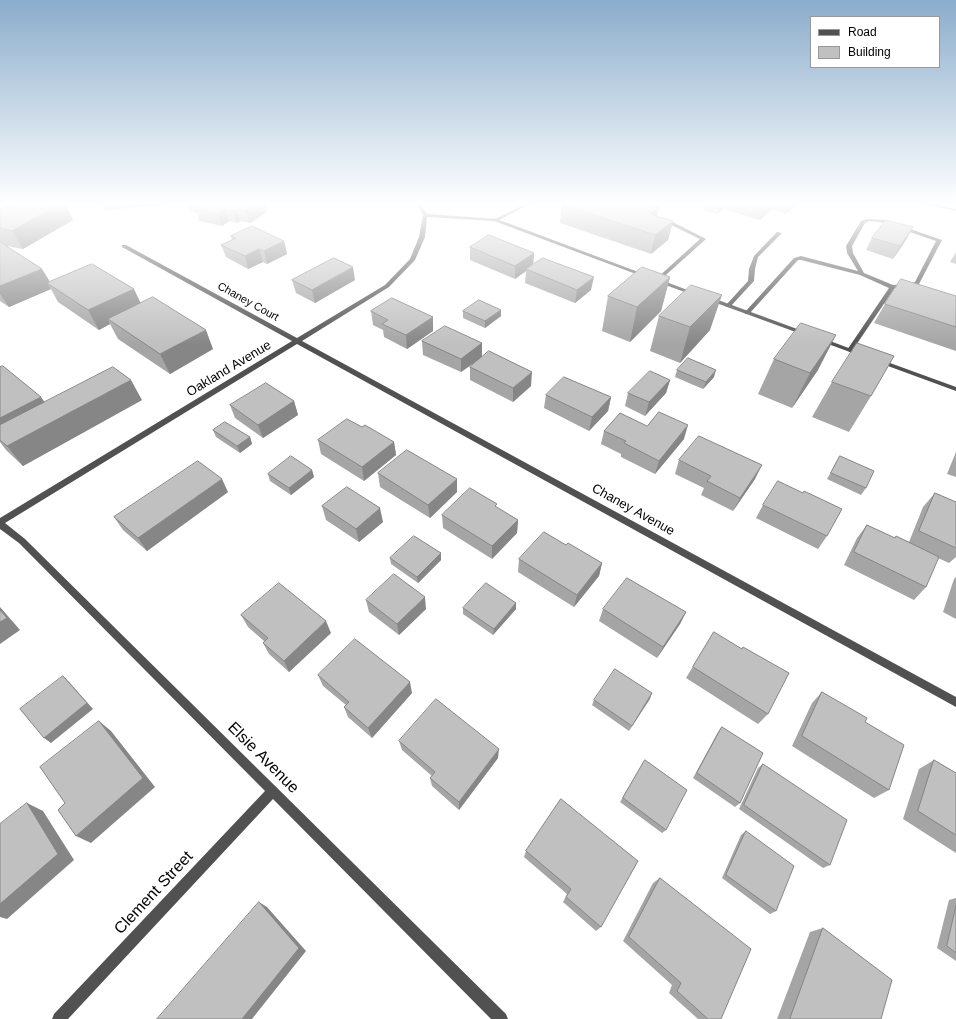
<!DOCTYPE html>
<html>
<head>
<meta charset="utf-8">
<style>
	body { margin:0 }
	#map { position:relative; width:956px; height:1019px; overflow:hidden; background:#fff; font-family:Helvetica,sans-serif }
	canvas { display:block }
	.legend { position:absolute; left:810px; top:16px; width:130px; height:52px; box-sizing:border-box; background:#fff; border:1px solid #999; margin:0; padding:5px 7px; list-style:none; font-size:12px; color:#000 }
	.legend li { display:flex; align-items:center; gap:8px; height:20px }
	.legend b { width:20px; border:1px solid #999 }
</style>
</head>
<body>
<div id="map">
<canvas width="956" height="1019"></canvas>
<ul class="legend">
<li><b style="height:5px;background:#515151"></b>Road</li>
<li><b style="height:11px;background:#c0c0c0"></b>Building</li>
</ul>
</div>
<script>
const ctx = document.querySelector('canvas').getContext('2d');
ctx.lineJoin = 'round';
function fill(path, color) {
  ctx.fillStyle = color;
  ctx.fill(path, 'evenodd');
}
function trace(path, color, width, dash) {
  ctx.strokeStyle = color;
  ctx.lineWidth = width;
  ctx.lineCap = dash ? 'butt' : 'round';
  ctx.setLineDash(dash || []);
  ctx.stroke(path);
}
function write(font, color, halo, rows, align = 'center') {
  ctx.font = font + ' Helvetica,sans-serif';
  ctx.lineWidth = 3;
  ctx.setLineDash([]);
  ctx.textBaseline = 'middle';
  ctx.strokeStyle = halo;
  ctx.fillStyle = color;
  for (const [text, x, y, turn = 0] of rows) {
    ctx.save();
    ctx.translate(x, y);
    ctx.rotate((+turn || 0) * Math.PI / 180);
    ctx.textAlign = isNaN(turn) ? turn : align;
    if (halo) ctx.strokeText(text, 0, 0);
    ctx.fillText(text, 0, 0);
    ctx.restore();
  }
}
fill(new Path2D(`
	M527,203H532L497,221L493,220Z
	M922,203H929L956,209V211L922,204Z
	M661,218H665L706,239L658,282L655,280L656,279L700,239L661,220Z
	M868,219L884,220L942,240L919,284L910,288L894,289L852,351L850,352L847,350L889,288L860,275L801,260H798L749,314H745V312L794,258L801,256L858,271L847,253L846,246L861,221ZM869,221L881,222L936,241L915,282L909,284L893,285L864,273L853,253L852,246L865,223Z
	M777,232L782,233L758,257L755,269L754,281L730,307H726V305L748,281L749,269L754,256Z`), '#515151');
fill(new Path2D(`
	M416,203H420L427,214L497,219L649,276L644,277L494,221L427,217L425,237L415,260L389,287L302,341L956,697V707L297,344L5,523L25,539L506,1014L508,1019H491L273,799L68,1019H52L54,1014L265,791L19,543L0,529V518L292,341L122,247V245H126L297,338L385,285L410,259L419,237L423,215Z
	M657,280H661L698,294L693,295L657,282Z
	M710,297L808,333L809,334L808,335H804L708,300V298Z
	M822,338L862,353L863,354L860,356L858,355L820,341V339Z
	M879,359L956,387V391L877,362V360Z`), '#515151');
fill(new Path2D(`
	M13,203H65L73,220L23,249L6,246L42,269L50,282L141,303L213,349L170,374L118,339L110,324L99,330L58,302L51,289L9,307L0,301V210Z
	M186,203H265L267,212L250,223L240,221L237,223L229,221L222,226L199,221L197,213L189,211Z
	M701,203H797L786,214L772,209L760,220L723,209L717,214L703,210L704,204Z
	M562,204L657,216L673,221L668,240L651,254L560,223Z
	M913,227L906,240L893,259L866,250L872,238Z
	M231,236L284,241L287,254L267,264L263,262L248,269L226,257L221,245L232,240Z
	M470,247L534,253L533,265L591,290L575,303L525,283L526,271L515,279L470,260Z
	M956,252V264L950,262Z
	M670,277L661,311L630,342L602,331L608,296Z
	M292,280H355L315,303L296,293Z
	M956,296V351L874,323L885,304Z
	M501,310V316L485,328L463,318V311Z
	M371,311L433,317V331L407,349L384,337L383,330L373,325Z
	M659,316L710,330L680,363L650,351Z
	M422,341L482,343V357L461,372L423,355Z
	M774,359L818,370L792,408L758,394Z
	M0,367L44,402L142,400L23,466L6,450L0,442Z
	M470,367L531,386L513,402L470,380Z
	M677,370L714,377L703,389L675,377Z
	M670,380L666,393L645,416L625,406L628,393Z
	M832,382L871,396L849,432L812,417Z
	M546,395L611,397L608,411L589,431L544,408Z
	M294,401L298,415L263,438L235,418L230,405Z
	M647,426L684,439L655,474L621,457V454L601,444L604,431Z
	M362,427L394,442L396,455L364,481L321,454L318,440Z
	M213,430L250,437L252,444L240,453L216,437Z
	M956,452V477L947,474Z
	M840,456L866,488L861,495L827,479Z
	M679,460L755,479L733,511L701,495L704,488L675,474Z
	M312,470L314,477L291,495L270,481L268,474Z
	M378,473L457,492L430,518L380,487Z
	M228,492L147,551L123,530L114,517Z
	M935,493L956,502V557L949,563L938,558L926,587L914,600L844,565L857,538L867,525L894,538L896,536L909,542L923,507Z
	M763,505L827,536L818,549L756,518Z
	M322,506L383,522L359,542L326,520Z
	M497,508L518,520L517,533L492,559L443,528L442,515Z
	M566,545L602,563L599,576L574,607L518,572L519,559Z
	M441,553V560L418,583L391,564L390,558Z
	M956,577V619L943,612L954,579Z
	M366,600L426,609L399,635L369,612Z
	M516,603V609L493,635L463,614V608Z
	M603,609L686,612L680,624L657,658L599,621Z
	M241,615L331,633L289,672L269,654L263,643L264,641L248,627Z
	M714,632L768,714L758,724L686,678Z
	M318,675L412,693L372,738L348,717L344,707L346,705L323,686Z
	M822,692L865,722L889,790L874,798L792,746L812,703Z
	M652,693L629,731L592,705L594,700Z
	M722,727L740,803L735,807L693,778L718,732Z
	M399,741L498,758L459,810L432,786L430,778L432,776L402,750Z
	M645,760L666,830L662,833L620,802Z
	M934,760L956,773V853L903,819L919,769Z
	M763,764L830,865L823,868L739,809L758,768Z
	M561,799L601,927L596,931L563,902L567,894L524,857L526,851Z
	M746,831L776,911L770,914L722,878L741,835Z
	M660,878L721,1019H698L669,993L672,985L623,941L653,883Z
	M956,898V961L937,948L949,900Z
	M823,928L881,1019H777L810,932Z`), '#a5a5a5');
fill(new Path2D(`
	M62,203H65L73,220L23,249L12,231Z
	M98,203H162L161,205L105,210L103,204L99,205Z
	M259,203H265L267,212L250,223L246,211Z
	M720,203H725L723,209L717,214Z
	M766,203H774L772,209L760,220Z
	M790,203H797L786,214Z
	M659,207L655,225L650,214Z
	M225,209L229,221L222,226L218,214Z
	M236,209L240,221L237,223L233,211Z
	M673,221L668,240L651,254L655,235Z
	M913,227L906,240L893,259L900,246Z
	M284,241L287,254L267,264L264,251Z
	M259,249L263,262L248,269L245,256Z
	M534,253L533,266L526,269V271L515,279V266Z
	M353,267L355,280L315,303L312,290Z
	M42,269L53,287L47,283L51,289L9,307L0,294V286Z
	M594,277L591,290L575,303L577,290Z
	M670,277L661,311L630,342L637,307Z
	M134,289L143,308L108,319L110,324L99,330L88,310Z
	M722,295L710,330L680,363L690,327Z
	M501,310V316L485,328V321Z
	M433,317V331L407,349L406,335Z
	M206,330L213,349L170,374L160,354Z
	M836,335L818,370L792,408L810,373Z
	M482,343V357L461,372V359Z
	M716,370L714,377L703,389L706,382Z
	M532,372L531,386L513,402V388Z
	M131,380L142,400L23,466L7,446Z
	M670,380L666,393L645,416L649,402Z
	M41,397L50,410L0,426V418Z
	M611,397L608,411L589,431L592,417Z
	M294,401L298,415L263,438L258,425Z
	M688,425L684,439L655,474L659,461Z
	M250,437L252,444L240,453L237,446Z
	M394,442L396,455L364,481L362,467Z
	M762,465L755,479L733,511L740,498Z
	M312,470L314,477L291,495L289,488Z
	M222,479L228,492L147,551L138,538Z
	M457,479V492L430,518L428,505Z
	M380,508L383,522L359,542L356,529Z
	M518,520L517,533L492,559V546Z
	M441,553V560L418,583L417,577Z
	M602,563L599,576L574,607L577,595Z
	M425,597L426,609L399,635L397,624Z
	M516,603V609L493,635L494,629Z
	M0,607L20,630L0,644Z
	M686,612L680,624L657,658L663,647Z
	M326,621L331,633L289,672L284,661Z
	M63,676L69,682L93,709L51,743L44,738Z
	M410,682L412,693L372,738L368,728Z
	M652,693L650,699L629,731L632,726Z
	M99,721L111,731L155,787L91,843L76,836Z
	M499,749L498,758L459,810V802Z
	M27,803L43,811L74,860L7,919L0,917V904Z
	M259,902L267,907L306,951L252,1019H242Z`), '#868686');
const building = new Path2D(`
	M13,203H62L12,231L0,228V210Z
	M201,203H259L246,211L236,209L233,211L225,209L218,214L195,208L203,203Z
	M565,203H647L659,207L650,214L673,221L655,235L562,204Z
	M886,220L913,227L900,246L872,238Z
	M252,226L284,241L264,251L259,249L245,256L221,245L236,238L231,236Z
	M489,235L534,253L515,266L470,247Z
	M0,242L42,269L0,286Z
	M334,258L353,267L312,290L292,280Z
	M543,258L594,277L577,290L526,269Z
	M92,264L134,289L88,310L47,283Z
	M642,267L670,277L637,307L608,296Z
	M901,279L956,296V327L885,304Z
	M691,285L722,295L690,327L659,316Z
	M153,297L206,330L160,354L108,319Z
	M392,298L433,317L406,335L382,324L388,320L371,311Z
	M479,300L501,310L485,321L463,311Z
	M801,323L836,335L810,373L774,359Z
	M445,326L482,343L461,359L422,341Z
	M857,343L894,356L871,396L832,382Z
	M489,351L532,372L513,388L470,367Z
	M688,358L716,370L706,382L677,370Z
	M3,366L41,397L0,418V367Z
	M113,367L131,380L7,446L0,440V425Z
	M650,371L670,380L649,402L628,393Z
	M564,377L611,397L592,417L546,395Z
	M266,383L294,401L258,425L230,405Z
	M659,412L688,425L659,461L624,443L626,441L604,431L620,413L647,426Z
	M347,419L362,427L365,425L394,442L362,467L318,440Z
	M225,422L250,437L237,446L213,430Z
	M699,436L762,465L740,498L707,481L711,476L679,460Z
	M407,450L457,479L428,505L378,473Z
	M291,456L312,470L289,488L268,474Z
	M840,456L874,471L866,488L831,473Z
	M198,461L222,479L138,538L114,517Z
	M778,481L803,493L804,491L842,509L827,536L763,505Z
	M347,487L380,508L356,529L322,506Z
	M470,488L497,504L495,506L518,520L492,546L442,515Z
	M935,493L956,502V548L919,531Z
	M867,525L895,538L896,536L939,557L926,587L854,552Z
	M544,532L566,545L568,543L602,563L577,595L519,559Z
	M414,536L441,553L417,577L390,558Z
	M394,574L425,597L397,624L366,600Z
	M627,578L686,612L663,647L603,609Z
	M279,583L326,621L284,661L263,643L268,638L241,615Z
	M486,583L516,603L494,629L463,608Z
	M0,610L7,618L0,622Z
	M714,632L742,649L743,647L789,673L768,714L693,667Z
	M355,639L410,682L368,728L344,707L349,702L318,675Z
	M615,669L652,693L632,726L594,700Z
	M63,676L87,703L44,738L20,709Z
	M822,692L867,718L865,722L904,745L889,790L802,736Z
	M436,699L499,749L459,802L430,778L435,772L399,741Z
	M99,721L143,778L76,836L58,810L65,803L40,767Z
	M722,727L763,753L740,803L697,773Z
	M645,760L687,790L666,830L623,798Z
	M934,760L956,773V835L918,811Z
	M763,764L847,820L830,865L744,805Z
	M561,799L638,861L601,927L566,897L571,889L526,851Z
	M27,803L58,854L0,904V824Z
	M746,831L794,866L776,911L726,875Z
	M660,878L751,949L721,1019H708L677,991L681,983L629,937Z
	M259,902L299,948L242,1019H157Z
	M956,906V953L947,946Z
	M823,928L892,980L881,1019H790Z`);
fill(building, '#c0c0c0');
trace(building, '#868686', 1);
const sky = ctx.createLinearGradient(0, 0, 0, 345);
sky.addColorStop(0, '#8baccb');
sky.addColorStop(0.59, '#fff');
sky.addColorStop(1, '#ffffff00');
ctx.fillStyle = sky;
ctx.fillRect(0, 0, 956, 345);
write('11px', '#000', '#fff', [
	["Chaney Court",248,302,29]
]);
write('13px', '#000', '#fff', [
	["Oakland Avenue",229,369,-31],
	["Chaney Avenue",633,510,29]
]);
write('16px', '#000', '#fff', [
	["Elsie Avenue",263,758,45],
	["Clement Street",154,893,-47]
]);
</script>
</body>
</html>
